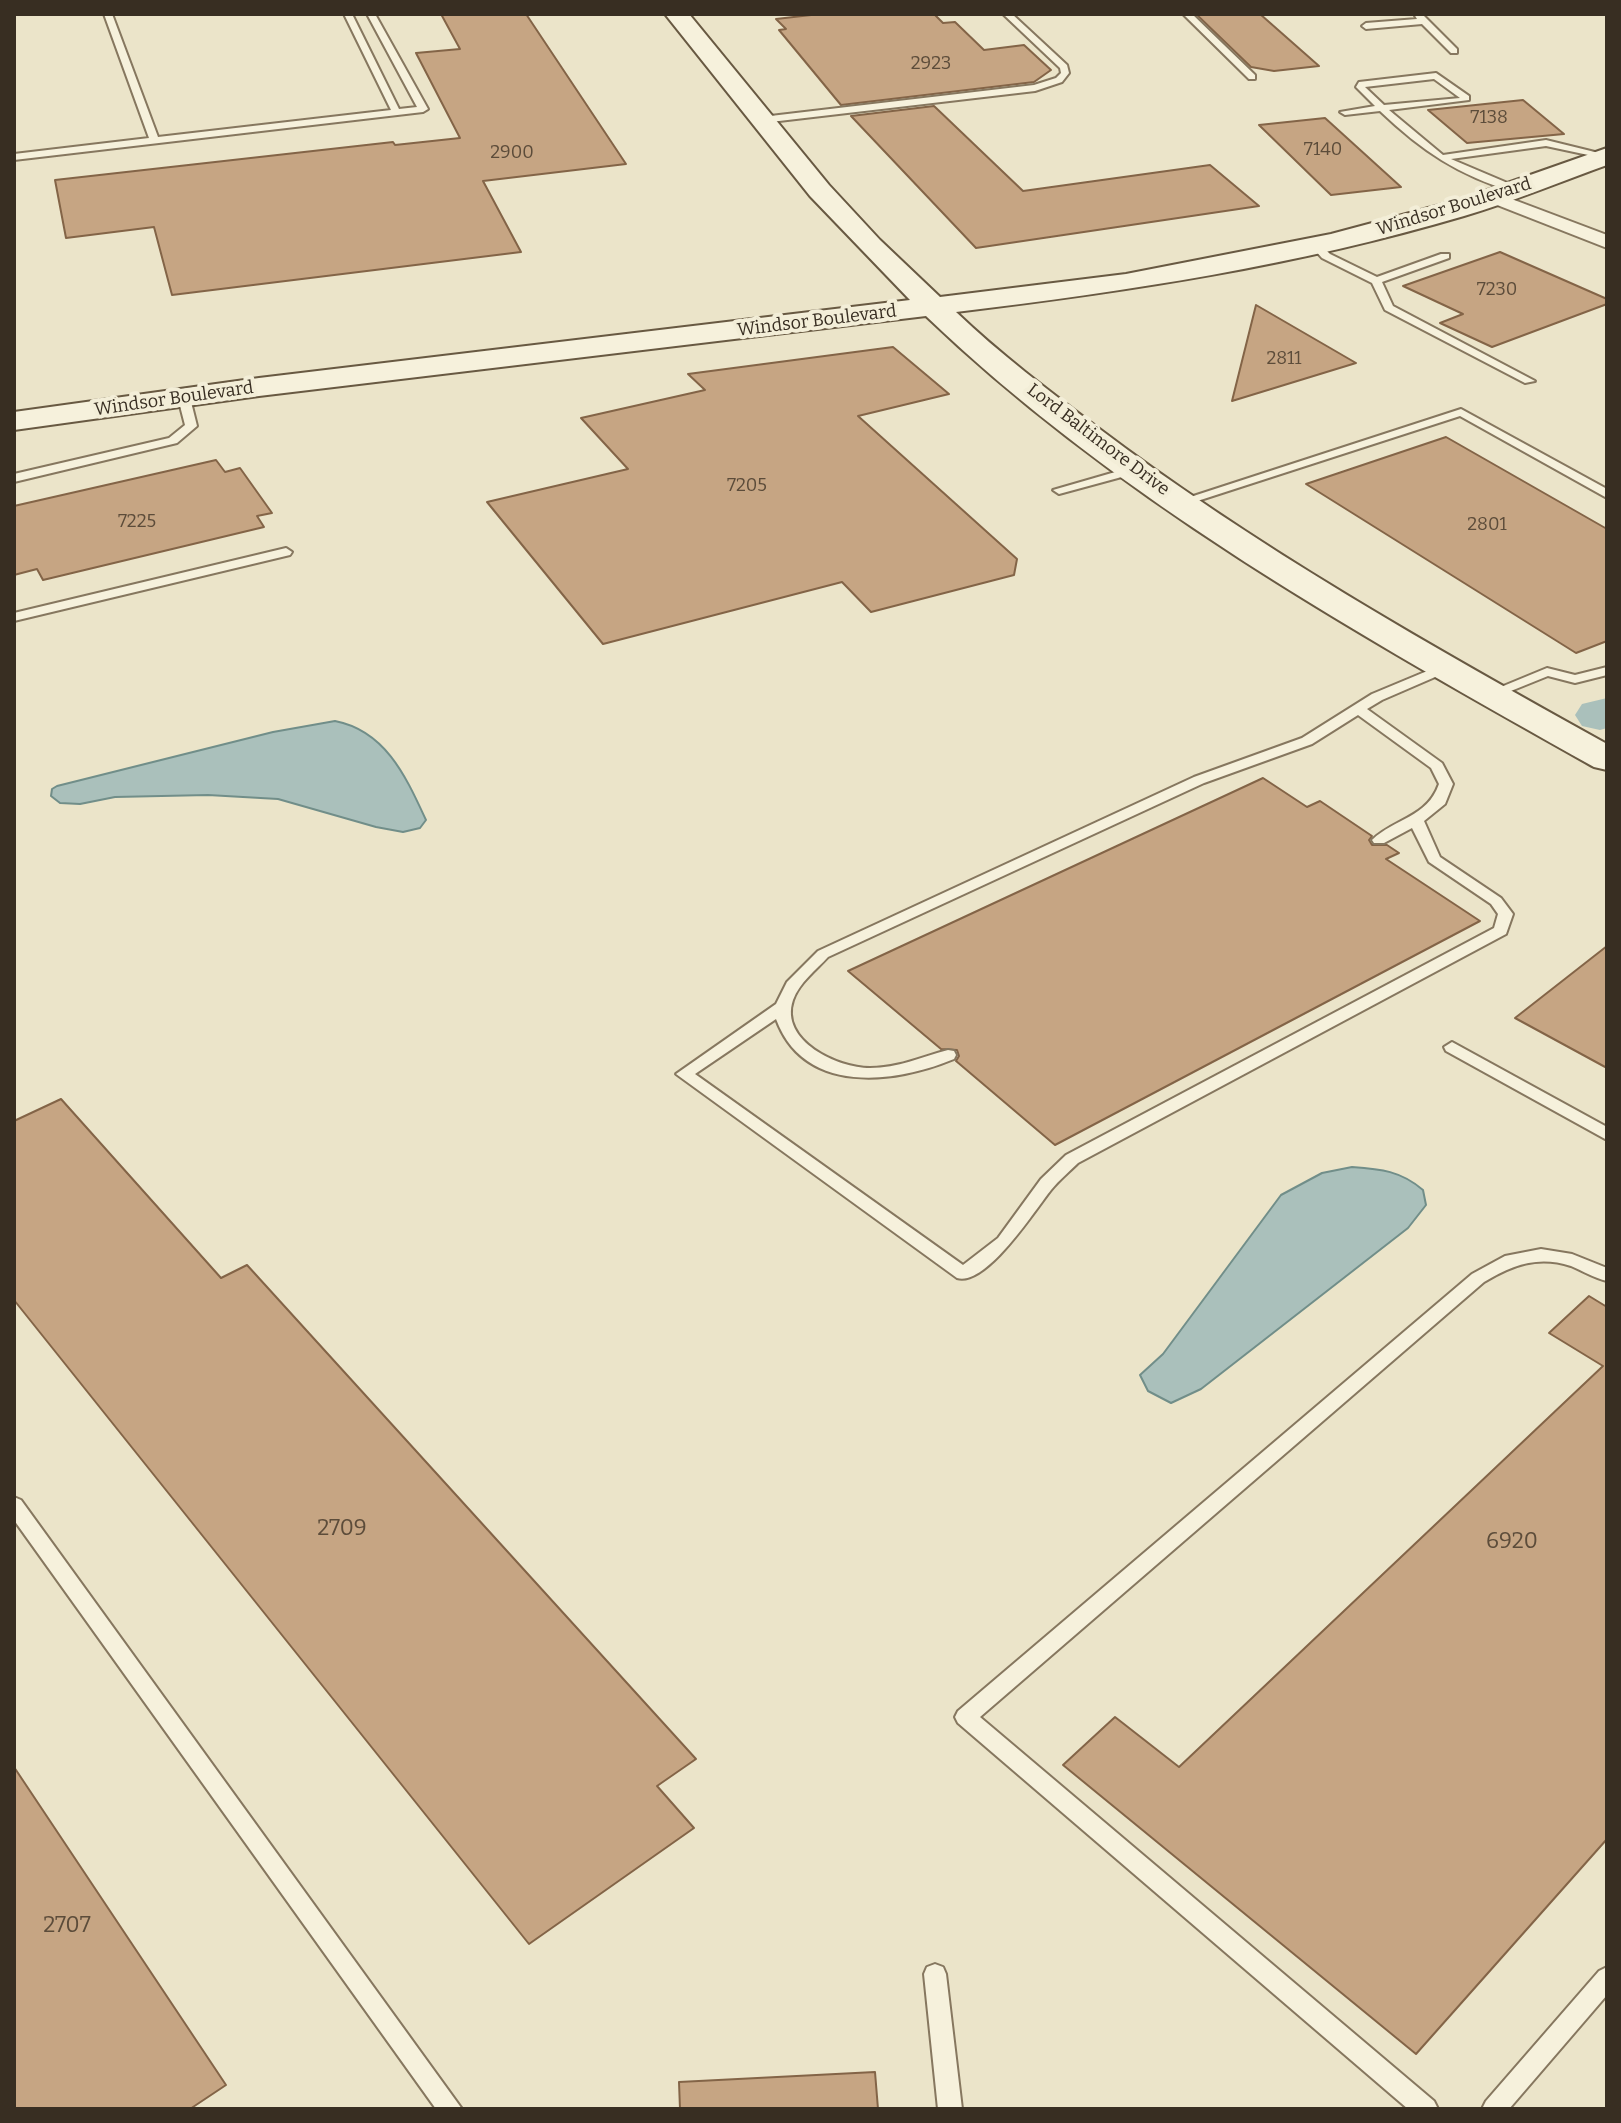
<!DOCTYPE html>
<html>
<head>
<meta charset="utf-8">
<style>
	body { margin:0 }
	#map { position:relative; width:1621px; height:2123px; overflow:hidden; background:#ebe4c9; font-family:Bitter,serif }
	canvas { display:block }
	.frame { position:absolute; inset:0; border:16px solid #382e22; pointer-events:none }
</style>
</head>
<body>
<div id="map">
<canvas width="1621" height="2123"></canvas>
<div class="frame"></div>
</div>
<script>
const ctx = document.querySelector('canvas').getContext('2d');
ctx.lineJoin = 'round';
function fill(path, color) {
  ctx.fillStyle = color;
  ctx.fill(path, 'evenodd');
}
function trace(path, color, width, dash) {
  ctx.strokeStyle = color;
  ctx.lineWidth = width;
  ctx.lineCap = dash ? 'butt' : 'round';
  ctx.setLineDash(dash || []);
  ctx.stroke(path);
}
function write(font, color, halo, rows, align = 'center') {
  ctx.font = font + ' Bitter,serif';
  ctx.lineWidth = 8;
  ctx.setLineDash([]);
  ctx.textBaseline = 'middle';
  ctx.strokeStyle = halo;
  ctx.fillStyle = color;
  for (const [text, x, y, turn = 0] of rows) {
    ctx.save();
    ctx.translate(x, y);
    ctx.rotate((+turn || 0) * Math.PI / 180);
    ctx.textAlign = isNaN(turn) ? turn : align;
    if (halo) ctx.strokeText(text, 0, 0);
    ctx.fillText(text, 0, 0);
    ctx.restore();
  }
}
const water = new Path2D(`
	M335,721C386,731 406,777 426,820L420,828L403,832L376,827L278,799L208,795L115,797L80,804L60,803L51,796L52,789L57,786L273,732Z
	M1352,1167C1381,1169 1401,1171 1423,1190L1426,1205L1408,1228L1201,1389L1171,1403L1148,1391L1140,1375L1163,1354L1281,1195L1322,1173Z`);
fill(water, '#aac0bb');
trace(water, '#718e89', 2);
fill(new Path2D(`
	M1607,698V728L1600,730L1582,726L1575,715L1582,704Z`), '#aac0bb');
const building = new Path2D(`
	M441,14H526L626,164L483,181L521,252L172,295L154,227L66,238L55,180L393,142L395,145L460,138L416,53L460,49Z
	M820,14H934L943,23L955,22L984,50L1024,45L1051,70L1034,82L841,105L779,30L786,29L776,19Z
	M1196,14H1260L1319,66L1274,71L1251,67Z
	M1523,100L1564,134L1467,143L1428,110Z
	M934,106L1023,191L1210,165L1259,206L976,248L851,116Z
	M1325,118L1401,187L1331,195L1259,125Z
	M1500,252L1607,299V304L1492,347L1440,323L1463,314L1403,286Z
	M1256,305L1356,363L1232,401Z
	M893,347L949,394L858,416L1017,559L1014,575L871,612L842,582L603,644L487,502L628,469L581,418L705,390L688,374Z
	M1446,437L1607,529V641L1576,653L1306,484Z
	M216,460L225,472L240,468L272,513L257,516L264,527L43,580L37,569L14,575V506Z
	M1263,778L1307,807L1320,801L1372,836L1369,840L1372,845H1387L1399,853L1386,859L1480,921L1055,1145L956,1061L959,1056L957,1050L941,1049L848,971Z
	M1607,946V1068L1515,1018Z
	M61,1099L221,1278L247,1265L696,1759L657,1786L694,1828L529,1944L14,1300V1121Z
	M1589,1296L1607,1307V1839L1416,2054L1063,1765L1115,1717L1179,1767L1603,1366L1549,1333Z
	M14,1767L226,2085L190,2109H14Z
	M875,2072L878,2109H680L679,2082Z`);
fill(building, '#c6a583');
trace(building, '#836447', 2);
const lane = new Path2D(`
	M104,14H112L158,137L391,110L344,14H352L399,109L417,107L367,14H375L428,109L423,112L14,160V154L149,138Z
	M1003,14H1012L1067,65L1069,73L1062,82L1035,91L762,123L757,120L762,117L1034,85L1056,78L1061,73L1060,68Z
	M1183,14H1192L1255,75V79H1249Z
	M1414,14H1422L1457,49V53H1451L1422,24L1366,29L1362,26L1366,23L1417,19Z
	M1436,73L1469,96V100L1389,110L1443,155L1546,140L1607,155V159L1546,146L1451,159L1517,187V191L1514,192C1458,175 1422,151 1380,111L1345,115L1340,112L1375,106L1356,87L1359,82ZM1434,79L1460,98L1384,105L1365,87Z
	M1313,245H1321L1330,254L1377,277L1441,254H1449V258L1382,282L1393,306L1535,381L1525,383L1385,310L1372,283L1322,258L1312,247Z
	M180,396L190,398L197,426L177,443L14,482V474L169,438L185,425L178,398Z
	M1461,409L1607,489V498L1460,416L1185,505H1177L1175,502Z
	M1136,466L1140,468V472L1059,494L1053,490Z
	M286,548L292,552L290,555L14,621V613Z
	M1444,664L1449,665V671L1382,700L1367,709L1442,763L1453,784L1445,804L1424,821L1440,857L1501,898L1513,914L1506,934L1078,1163C1069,1172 1059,1180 1051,1190C1035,1210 986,1287 957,1278L676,1074L776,1004L787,982L818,951L1194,777L1302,738L1372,694ZM1358,715L1431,768L1439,784C1427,818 1395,818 1372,840L1374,843H1384L1412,828L1429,862L1491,904L1498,914L1494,928L1066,1155L1041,1179L998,1238L963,1265L695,1074L776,1019C804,1095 894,1084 954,1059L956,1055L954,1051L948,1050C921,1057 898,1068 870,1068C838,1068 779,1041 793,1000C799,983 816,970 828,957L1204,783L1312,744Z
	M1607,667V675L1575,683L1548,676L1496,697H1486L1484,694L1547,668L1575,675Z
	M1452,1042L1607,1127V1140L1446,1051L1444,1047Z
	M1541,1249L1572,1254L1607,1268V1281C1594,1278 1583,1271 1571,1266C1538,1255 1512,1265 1484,1282L980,1717L1434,2101L1438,2109H1408L958,1723L955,1717L958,1711L1472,1274L1505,1256Z
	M14,1497L21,1500L462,2109H436L14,1520Z
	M935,1964L943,1967L946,1974L962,2109H938L924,1974L927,1967Z
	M1607,1967V1995L1509,2109H1482L1486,2101L1599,1971Z`);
const street = new Path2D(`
	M1493,192L1607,235V248L1487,201L1484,197Z`);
const secondary = new Path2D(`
	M665,14H689L829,185L880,240L940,297L1126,274L1331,234L1462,199L1607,148V165C1559,182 1512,202 1464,216C1295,266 1130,291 956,312C1000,354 1049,391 1097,427C1257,548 1432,647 1607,744V770L1594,767C1361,636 1120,502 926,316L259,396L14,430V412L259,378L910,300L810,196Z`);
trace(lane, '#86775f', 4);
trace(street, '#86775f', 4);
trace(secondary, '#685942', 4);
fill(lane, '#f6f1dc');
fill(street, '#f6f1dc');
fill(secondary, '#f6f1dc');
write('18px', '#5c4c3a', null, [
	["2923",931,64],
	["7138",1489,118],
	["7140",1323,150],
	["2900",512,153],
	["7230",1497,290],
	["2811",1284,359],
	["7205",747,486],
	["7225",137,522],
	["2801",1487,525]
]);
write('18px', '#382e22', '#f3eed8', [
	["Windsor Boulevard",1454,207,-17],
	["Windsor Boulevard",817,321,-7],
	["Windsor Boulevard",174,399,-8],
	["Lord Baltimore Drive",1098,440,37]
]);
write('22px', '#5c4c3a', null, [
	["2709",342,1529],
	["6920",1512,1542],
	["2707",67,1926]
]);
</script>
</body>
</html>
